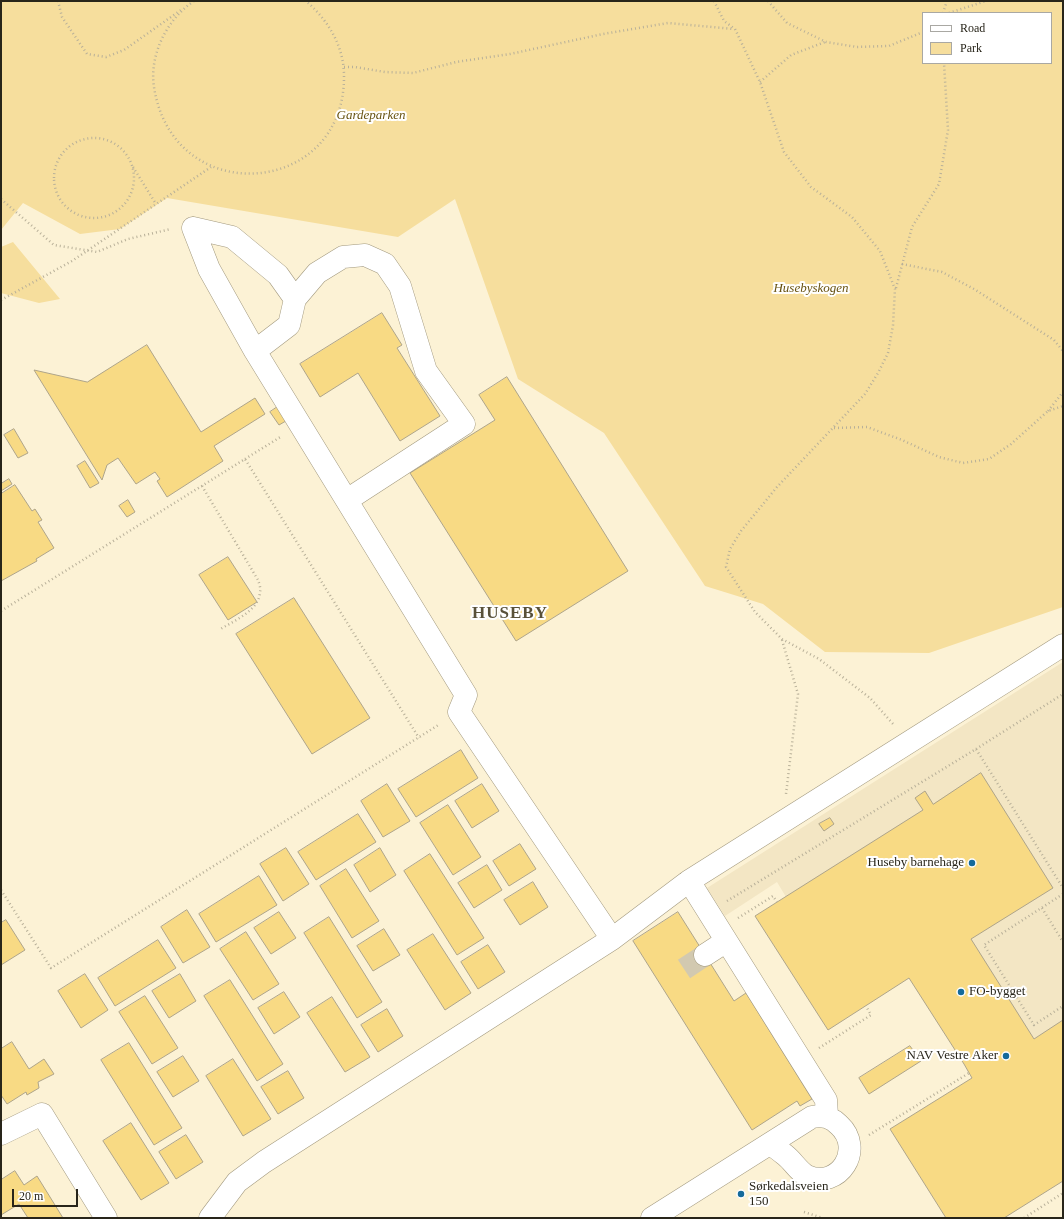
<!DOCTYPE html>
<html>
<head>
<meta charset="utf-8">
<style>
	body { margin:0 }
	#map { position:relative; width:1064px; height:1219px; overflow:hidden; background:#fcf2d5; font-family:"Times New Roman",serif }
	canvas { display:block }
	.frame { position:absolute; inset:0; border:2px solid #28251a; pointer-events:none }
	.legend { position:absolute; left:922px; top:12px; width:130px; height:52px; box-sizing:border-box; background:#fff; border:1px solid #a9a8a3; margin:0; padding:5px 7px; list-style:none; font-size:12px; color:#28251a }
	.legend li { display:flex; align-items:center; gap:8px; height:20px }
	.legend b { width:20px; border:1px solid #a9a8a3 }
	.scale { position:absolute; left:12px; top:1189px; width:66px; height:18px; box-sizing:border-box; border:2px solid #28251a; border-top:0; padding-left:5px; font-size:12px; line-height:14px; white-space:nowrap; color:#28251a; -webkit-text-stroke:3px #fff; paint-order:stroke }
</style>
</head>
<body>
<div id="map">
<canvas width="1064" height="1219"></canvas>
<div class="frame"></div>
<ul class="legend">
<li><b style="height:5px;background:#fff"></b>Road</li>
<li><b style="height:11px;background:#f6de9d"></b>Park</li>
</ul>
<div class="scale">20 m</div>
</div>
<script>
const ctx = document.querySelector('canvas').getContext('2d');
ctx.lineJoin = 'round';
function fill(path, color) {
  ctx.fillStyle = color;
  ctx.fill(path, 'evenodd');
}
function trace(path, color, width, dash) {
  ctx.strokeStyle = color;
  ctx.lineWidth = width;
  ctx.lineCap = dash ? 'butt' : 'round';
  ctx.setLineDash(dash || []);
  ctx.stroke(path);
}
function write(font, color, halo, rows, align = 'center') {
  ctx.font = font + ' "Times New Roman",serif';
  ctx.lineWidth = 4;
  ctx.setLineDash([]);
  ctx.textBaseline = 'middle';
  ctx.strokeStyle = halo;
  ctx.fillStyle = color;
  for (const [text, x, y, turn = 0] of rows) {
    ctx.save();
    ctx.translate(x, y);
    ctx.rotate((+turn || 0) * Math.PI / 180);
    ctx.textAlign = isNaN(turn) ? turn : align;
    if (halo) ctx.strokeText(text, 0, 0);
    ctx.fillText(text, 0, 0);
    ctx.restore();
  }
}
fill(new Path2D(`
	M1063,662V1021L1034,1039L786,897L777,882L725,916L707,888Z`), '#f3e6c4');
fill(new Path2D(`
	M1,1H1063V607L929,653L825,652L763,604L705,586L604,433L518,379L455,199L398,237L167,198L120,229L80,234L23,203L1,230ZM923,13H1051V63H923Z
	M13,242L60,299L39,303L1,293V247Z`), '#f6de9d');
const building = new Path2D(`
	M382,313L402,345L397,348L440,416L400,441L358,373L320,397L300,364Z
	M147,345L201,432L255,398L265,414L214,446L223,461L167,497L157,481L160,479L155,472L136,484L118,458L107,465L102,480L34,370L87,382Z
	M507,377L628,571L516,641L410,473L495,420L479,395Z
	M282,404L291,418L279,425L270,412Z
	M14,429L28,453L18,458L4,435Z
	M85,461L99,483L90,488L77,466Z
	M9,479L12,484L1,491V484Z
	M15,485L32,511L35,509L42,520L38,522L54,548L36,559L37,561L1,581V494Z
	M128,500L135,512L127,517L119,506Z
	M228,557L257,602L228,620L199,575Z
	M294,598L370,718L312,754L236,634Z
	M461,750L478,778L416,817L398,789Z
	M981,773L1053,888L971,939L1034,1039L1063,1020V1181L1004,1218H946L890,1129L972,1078L964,1064L909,978L828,1030L755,916L923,810L915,798L925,791L933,804Z
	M387,784L410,821L383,837L361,801Z
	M482,784L499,811L472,828L455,801Z
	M448,805L481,857L453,875L420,823Z
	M358,814L376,842L316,880L298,852Z
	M830,818L834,824L824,831L819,824Z
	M520,844L536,869L509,886L493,861Z
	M286,848L309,884L283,901L260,864Z
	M380,848L396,875L370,892L354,865Z
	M430,854L484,938L457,955L404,871Z
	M487,865L502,890L474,908L458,883Z
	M346,869L379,921L352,938L320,886Z
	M259,876L277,905L216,942L199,914Z
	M533,882L548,907L520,925L504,900Z
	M187,910L210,947L183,963L161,927Z
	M279,912L296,938L271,954L254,928Z
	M678,912L734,1001L746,993L812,1099L800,1106L797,1101L752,1130L633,941Z
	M329,917L382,1002L357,1018L304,933Z
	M6,920L25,950L1,965V923Z
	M384,929L400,955L373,971L357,946Z
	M246,932L279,984L253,1000L220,949Z
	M433,934L471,993L445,1010L407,950Z
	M158,940L176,968L115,1006L98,978Z
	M488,945L505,972L478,989L461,962Z
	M85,974L108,1010L81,1028L58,991Z
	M180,974L196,1001L169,1018L152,991Z
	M230,980L283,1064L257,1081L204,996Z
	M284,992L300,1017L274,1034L258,1008Z
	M145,996L178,1048L152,1064L119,1012Z
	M332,997L370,1057L345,1072L307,1013Z
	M387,1009L403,1036L378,1052L361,1025Z
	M12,1042L29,1069L44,1059L54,1074L38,1082L39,1088L27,1095L26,1092L7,1104L1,1095V1049Z
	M129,1043L182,1128L154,1145L101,1060Z
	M910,1046L921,1061L869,1094L859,1078Z
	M183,1056L199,1081L173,1097L157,1072Z
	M233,1059L271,1119L243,1136L206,1076Z
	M288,1071L304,1098L278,1114L261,1087Z
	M131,1123L169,1183L141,1200L103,1141Z
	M186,1135L203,1162L176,1179L159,1152Z
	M15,1171L24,1185L37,1176L63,1218H28L19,1204L1,1215V1180Z`);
fill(building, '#f8da84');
trace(building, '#aea48a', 1);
trace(new Path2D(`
	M684,969L705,955`), '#d2c9b0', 22, [22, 11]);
const minor = new Path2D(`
	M193,228L209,269L255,351L466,695L459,712L612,939L689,881L826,1100L827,1116
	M193,228L232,237L278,275L295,299L289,325L255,351
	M295,299L317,273L343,257L365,255L385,264L400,286L426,371L464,424L347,500
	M689,881L1063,645
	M705,955L725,942
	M1,1134L42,1114L106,1218
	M210,1218L237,1182L264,1162L612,939
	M652,1218L812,1117C823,1115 831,1117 839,1125C865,1149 839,1190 807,1176C798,1171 793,1161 785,1155C780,1151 775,1147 770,1144`);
trace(minor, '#a2997f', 23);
trace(new Path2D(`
	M58,1L62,17L87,54L106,57L124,50L181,10
	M194,1C167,19 149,55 154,87C173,211 345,197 344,76C344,46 328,20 306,1
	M714,1L724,21L735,29L760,82L784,152L811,187L852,217L880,251L895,289L893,325L888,353L878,373L865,394L777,487L741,531L730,549L726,567L755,612L782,639L819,659L870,698L894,725
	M768,1L787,23L826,42L857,47L889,46L923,32
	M943,13L947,1
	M949,13L986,1
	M344,67H355L385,72L413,73L456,62L510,54L603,34L668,23L734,29
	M760,82L791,55L825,42
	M54 178a40 40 0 1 1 80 0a40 40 0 1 1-80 0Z
	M133,167L156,204
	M1,199L54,245L97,252L128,239L171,229
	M902,264L942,272L974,289L1054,340L1063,351
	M896,288L912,227L939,184L948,130L944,63
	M1,300L72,261L211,167
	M1048,411L1063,392
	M834,428L867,427L902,440L939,457L963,463L989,459L1011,444L1048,411L1063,406
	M245,459L282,436
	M202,486L258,580C259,583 261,588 260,592C259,611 233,621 219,630
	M1,611L245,459L419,738
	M782,640L798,694L786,794
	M976,749L1063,694
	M1,890L51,968L440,724
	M1063,894L984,945L1034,1025L1063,1006
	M727,901L976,749L1063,888
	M1042,908L1063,942
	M738,918L773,896L777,902
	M819,1048L871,1015L866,1006
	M869,1135L969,1073
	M804,1212L823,1218
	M1024,1218L1063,1193`), '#b8b099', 2.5, [1, 3]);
trace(minor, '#fff', 22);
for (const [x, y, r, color] of [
	[972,863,4,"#146a9b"],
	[961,992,4,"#146a9b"],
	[1006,1056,4,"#146a9b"],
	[741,1194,4,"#146a9b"]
]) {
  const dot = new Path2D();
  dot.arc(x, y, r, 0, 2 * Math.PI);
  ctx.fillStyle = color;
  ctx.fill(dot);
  trace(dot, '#fff', 1.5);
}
write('italic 13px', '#685311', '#fff', [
	["Gardeparken",371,116],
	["Husebyskogen",811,289]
]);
write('13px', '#28251a', '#fff', [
	["Huseby barnehage",964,863],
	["FO-bygget",969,992,"left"],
	["NAV Vestre Aker",998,1056],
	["Sørkedalsveien",749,1187,"left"],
	["150",749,1202,"left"]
], 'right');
ctx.letterSpacing = '1px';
write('bold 17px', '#595139', '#fff', [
	["HUSEBY",510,614]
]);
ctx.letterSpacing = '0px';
</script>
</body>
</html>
